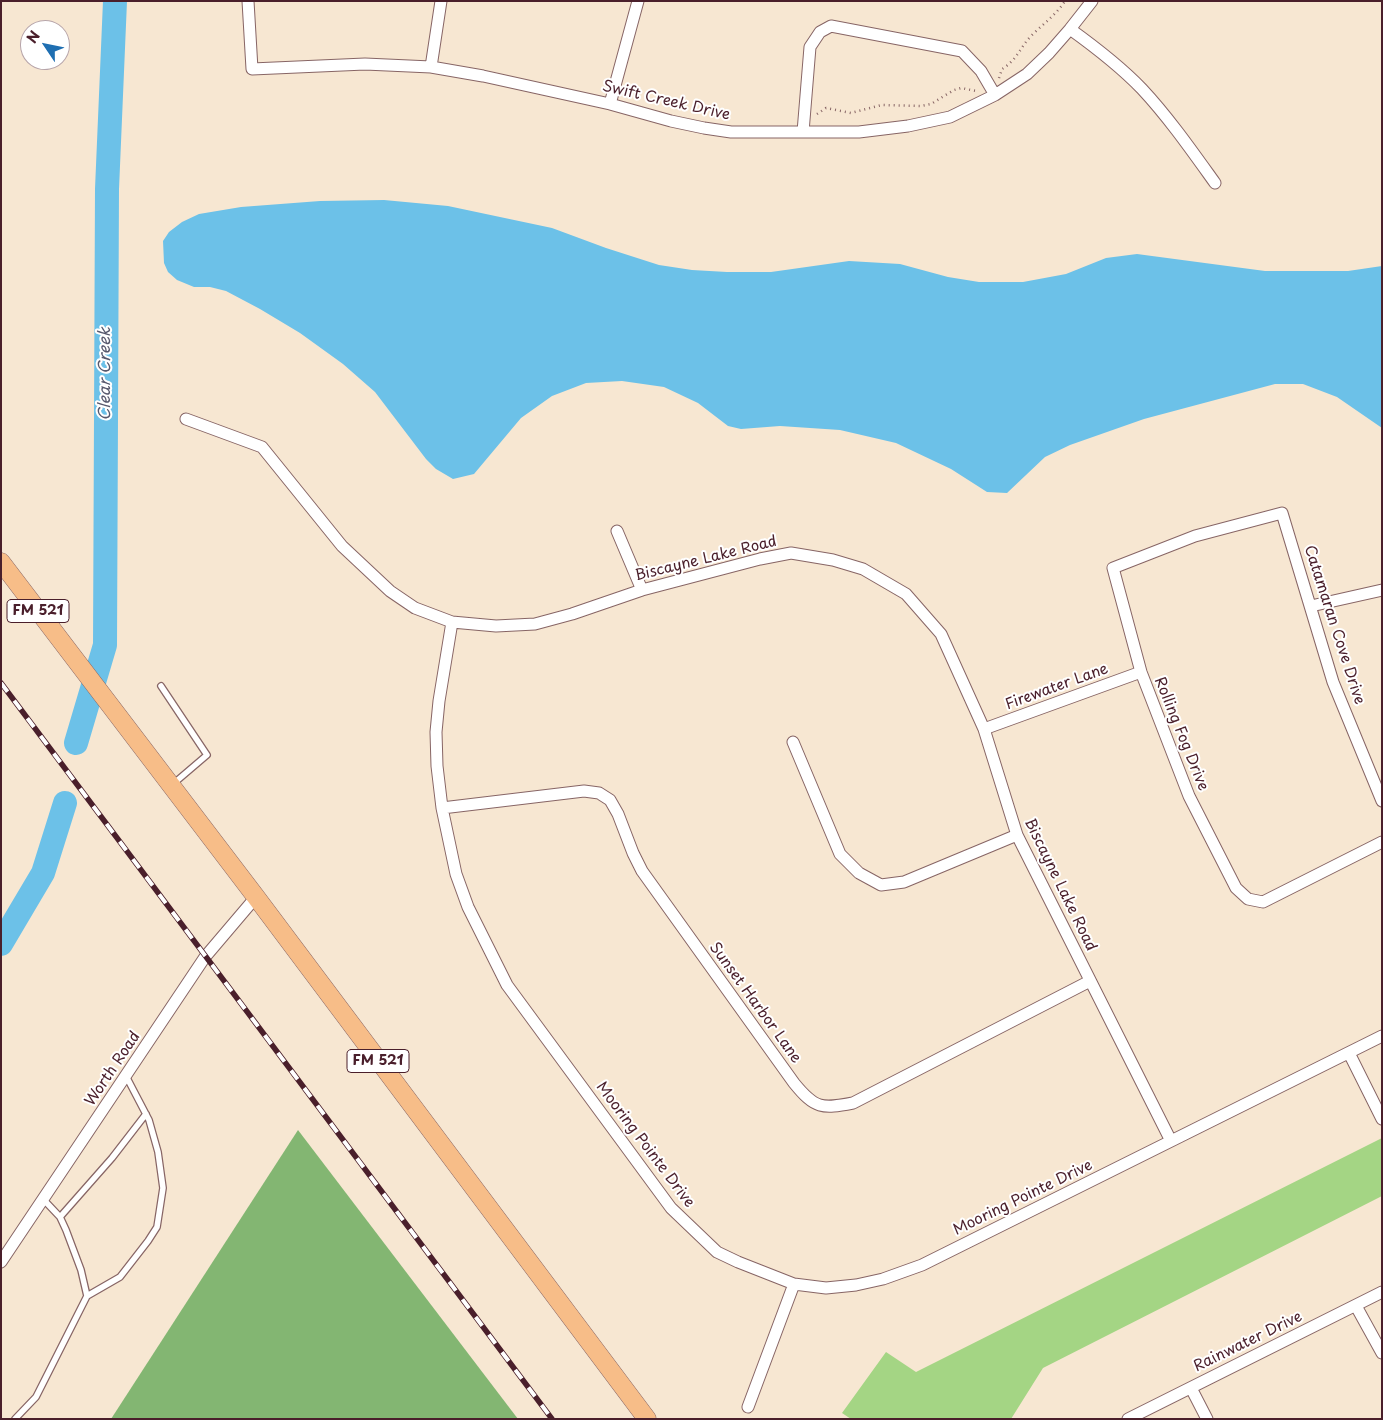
<!DOCTYPE html>
<html>
<head>
<meta charset="utf-8">
<style>
	body { margin:0 }
	#map { position:relative; width:1383px; height:1420px; overflow:hidden; background:#f7e7d2; font-family:"Playpen Sans",sans-serif }
	canvas { display:block }
	.frame { position:absolute; inset:0; border:2px solid #4a1f2b; pointer-events:none }
	.north { position:absolute; left:20px; top:20px; width:50px; height:50px; box-sizing:border-box; background:#fff; border:1px solid #b7a5aa; border-radius:50%; rotate:304deg; font-size:14px; font-weight:700; line-height:20px; text-align:center; color:#4a1f2b }
	.north::after { content:''; display:block; margin:auto; width:18px; height:22px; background:#1f6fb2; clip-path:polygon(50% 0,100% 100%,50% 72%,0 100%) }
</style>
</head>
<body>
<div id="map">
<canvas width="1383" height="1420"></canvas>
<div class="frame"></div>
<div class="north">N</div>
</div>
<script>
const ctx = document.querySelector('canvas').getContext('2d');
ctx.lineJoin = 'round';
function fill(path, color) {
  ctx.fillStyle = color;
  ctx.fill(path, 'evenodd');
}
function trace(path, color, width, dash) {
  ctx.strokeStyle = color;
  ctx.lineWidth = width;
  ctx.lineCap = dash ? 'butt' : 'round';
  ctx.setLineDash(dash || []);
  ctx.stroke(path);
}
function write(font, color, halo, rows, align = 'center') {
  ctx.font = font + ' "Playpen Sans",sans-serif';
  ctx.lineWidth = 4;
  ctx.setLineDash([]);
  ctx.textBaseline = 'middle';
  ctx.strokeStyle = halo;
  ctx.fillStyle = color;
  for (const [text, x, y, turn = 0] of rows) {
    ctx.save();
    ctx.translate(x, y);
    ctx.rotate((+turn || 0) * Math.PI / 180);
    ctx.textAlign = isNaN(turn) ? turn : align;
    if (halo) ctx.strokeText(text, 0, 0);
    ctx.fillText(text, 0, 0);
    ctx.restore();
  }
}
fill(new Path2D(`
	M1382,1138V1196L1043,1368L1011,1419H851L842,1413L886,1352L916,1372Z`), '#a4d584');
fill(new Path2D(`
	M298,1130L518,1419H111Z`), '#83b672');
fill(new Path2D(`
	M384,200L448,206L552,228L606,248L659,265L692,270L727,272H771L849,261L900,264L948,277L979,282H1023L1066,274L1106,258L1137,254L1265,271H1348L1382,266V428L1337,397L1303,384H1275L1144,419L1070,445L1045,457L1007,493L987,492L951,469L896,443L840,430L780,426L741,429L728,426L698,403L664,387L622,381L586,383L552,396L521,418L474,474L453,479L436,469L426,459L375,392L343,364L300,333L260,309L226,291L210,287H194L177,280L168,272L164,263L163,241L169,232L182,222L199,214L241,207L320,201Z`), '#6cc1e8');
trace(new Path2D(`
	M76,743L105,645L107,189L115,1
	M1,944L43,873L65,803`), '#6cc1e8', 24);
const service = new Path2D(`
	M161,686L207,755L173,784
	M60,1217L112,1158L146,1114
	M87,1296L120,1277L148,1241L157,1227L163,1188L158,1152L149,1120L126,1076
	M15,1419L36,1397L87,1296L81,1270L66,1230L60,1217L43,1199`);
const minor = new Path2D(`
	M248,1L252,69L365,64L431,67L483,76L610,104L671,121L704,128L731,132H859L908,126L950,117L995,95L1027,74L1049,53L1070,29L1092,1
	M1070,29C1095,47 1120,66 1142,89C1169,118 1192,151 1215,183
	M431,67L441,1
	M610,104L638,1
	M803,132L810,47L820,32L831,26L962,51L981,71L995,95
	M186,419L262,447L342,546L390,591L415,608L452,622L496,626L535,624L572,614L642,590L760,559L791,553L833,560L863,569L906,594L941,634L984,729L1017,835L1171,1141
	M617,531L642,590
	M1311,606L1382,590
	M452,622L439,701L436,732L437,766L442,808L456,874L468,907L507,985L671,1208L717,1252L738,1262L794,1284L826,1288L856,1285L883,1279L922,1265L1382,1036
	M984,729L1141,672
	M793,742L840,854L859,873L881,885L904,882L1017,835
	M1382,801L1333,682L1282,513L1195,536L1113,568L1141,672L1189,796L1236,888L1248,899L1263,902L1382,842
	M442,808L584,791L599,793L610,800L618,814L633,853L642,871L794,1083C815,1109 822,1109 853,1103L1090,981
	M1349,1053L1382,1119
	M1,1262L205,957L256,897
	M1356,1306L1382,1353
	M1191,1388L1207,1419
	M748,1407L794,1284
	M1128,1419L1382,1292`);
const primary = new Path2D(`
	M1,562L256,897L647,1419`);
trace(service, '#876565', 8);
trace(minor, '#876565', 13);
trace(primary, '#876565', 19);
trace(new Path2D(`
	M999,78L1002,69C1016,61 1020,48 1031,36C1043,24 1056,15 1065,1
	M817,114L826,108L851,113L882,105L921,106L931,104L954,90L961,88L976,91`), '#876565', 2.5, [1, 4]);
trace(service, '#fff', 5.5);
trace(minor, '#fff', 11);
trace(primary, '#f7bd88', 18);
const rail = new Path2D(`
	M1,683L552,1419`);
trace(rail, '#4a1f2b', 5.5);
trace(rail, '#fff', 4, [11]);
for (const [x, y, w] of [
	[38,611,62],
	[378,1061,62]
]) {
  const box = new Path2D();
  box.roundRect(x - w / 2, y - 11.5, w, 23, 4);
  ctx.fillStyle = '#fff';
  ctx.fill(box);
  trace(box, '#4a1f2b', 1);
}
write('bold 14px', '#4a1f2b', null, [
	["FM 521",38,611],
	["FM 521",378,1061]
]);
write('15px', '#4a1f2b', '#fff', [
	["Swift Creek Drive",666,101,13],
	["Biscayne Lake Road",706,559,-14],
	["Catamaran Cove Drive",1334,625,72],
	["Firewater Lane",1057,687,-20],
	["Rolling Fog Drive",1181,734,68],
	["Biscayne Lake Road",1060,885,64],
	["Sunset Harbor Lane",755,1003,54],
	["Worth Road",113,1069,-56],
	["Mooring Pointe Drive",645,1145,53],
	["Mooring Pointe Drive",1023,1198,-26],
	["Rainwater Drive",1248,1342,-26]
]);
write('italic 16px', '#56586d', '#fff', [
	["Clear Creek",106,374,-90]
]);
</script>
</body>
</html>
